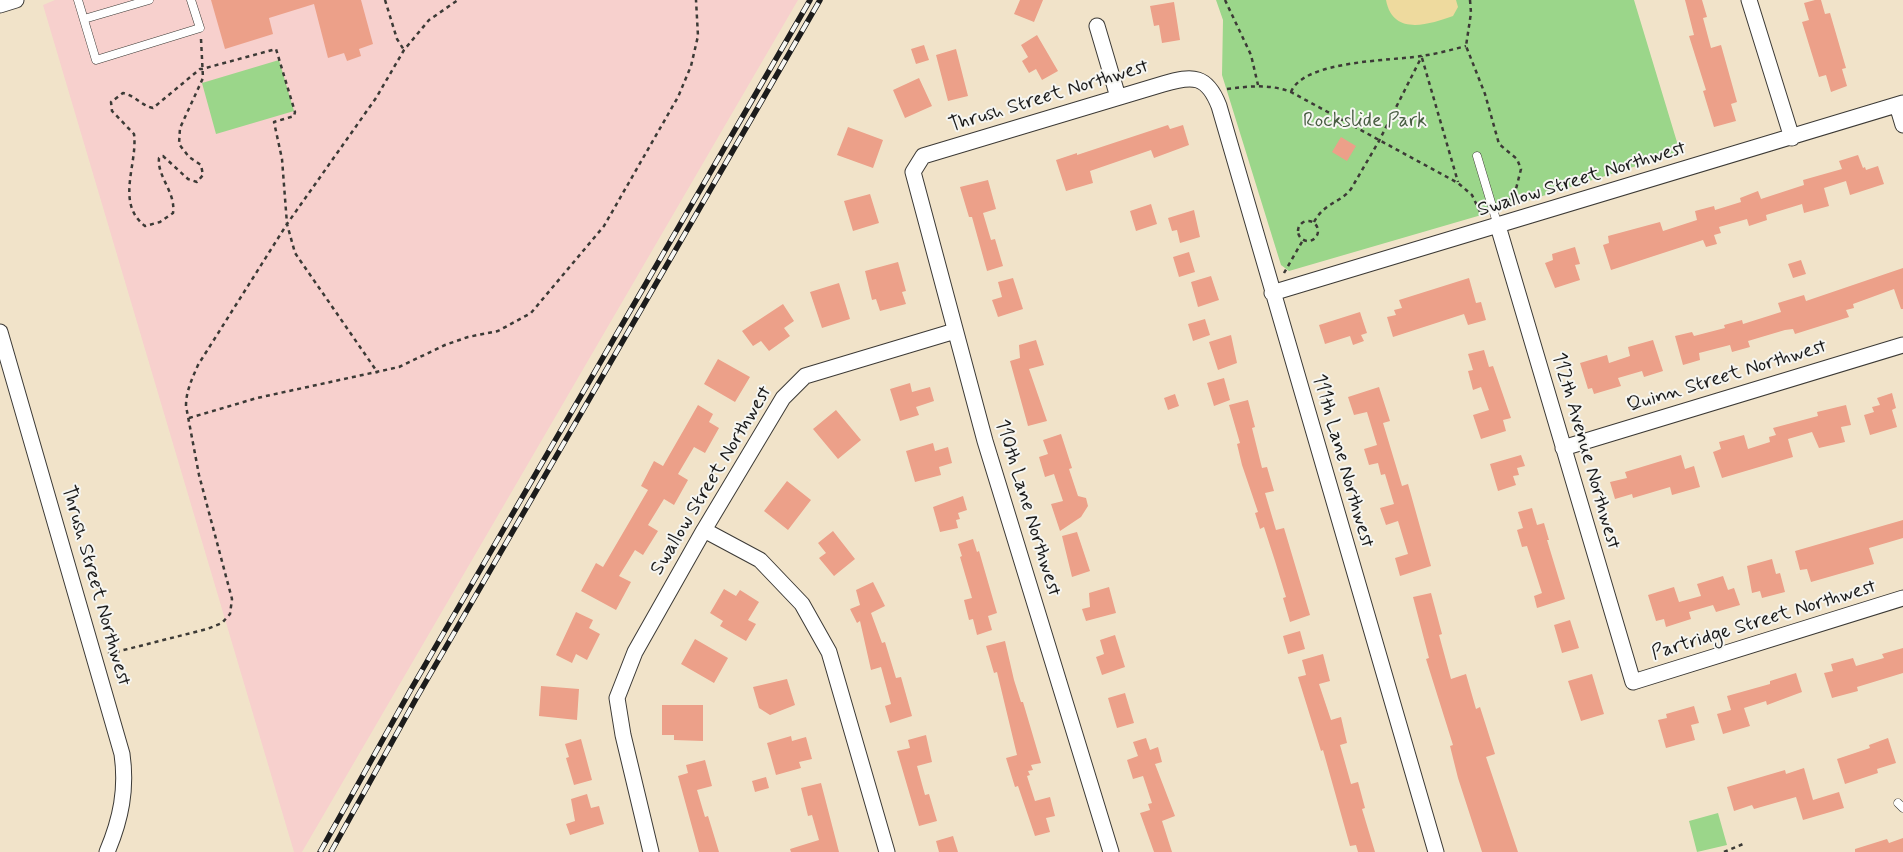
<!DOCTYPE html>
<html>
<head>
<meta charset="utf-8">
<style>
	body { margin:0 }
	canvas { display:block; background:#f1e3c9 }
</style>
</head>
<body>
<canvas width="1903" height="852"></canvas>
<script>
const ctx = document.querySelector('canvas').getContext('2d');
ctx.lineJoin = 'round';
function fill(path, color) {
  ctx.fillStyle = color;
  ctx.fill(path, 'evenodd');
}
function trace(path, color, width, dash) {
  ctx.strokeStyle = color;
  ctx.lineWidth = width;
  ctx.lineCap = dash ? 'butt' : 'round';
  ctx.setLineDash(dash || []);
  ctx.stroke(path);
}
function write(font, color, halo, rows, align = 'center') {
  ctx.font = font + ' Mynerve,sans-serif';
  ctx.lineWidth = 4;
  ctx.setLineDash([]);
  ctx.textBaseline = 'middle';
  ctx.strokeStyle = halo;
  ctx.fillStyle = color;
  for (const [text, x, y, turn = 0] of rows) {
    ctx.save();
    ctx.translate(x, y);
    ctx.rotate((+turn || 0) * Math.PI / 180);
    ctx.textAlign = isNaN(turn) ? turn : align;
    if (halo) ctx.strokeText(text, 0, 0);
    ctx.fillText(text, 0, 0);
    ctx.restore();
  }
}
fill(new Path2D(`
	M55,0H798L302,852H294L43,5Z`), '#f7d0cd');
fill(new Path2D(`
	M1216,0H1634L1680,152L1502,209L1289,271L1281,265L1222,75L1223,20Z
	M279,60L294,111L216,134L202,83Z
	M1718,813L1727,845L1697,852L1689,821Z`), '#9bd68a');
fill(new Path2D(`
	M1386,0H1456L1458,7L1453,16C1430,24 1393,37 1386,0Z`), '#eeda9e');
fill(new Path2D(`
	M211,0H361L373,44L359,49L361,56L347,61L344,53L328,58L314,4L269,18L273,34L225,49Z
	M1020,0H1043L1034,22L1014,14Z
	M1685,0H1702L1707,17L1703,18L1711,48L1721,45L1737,102L1731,104L1736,121L1714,127L1703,91L1706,90L1689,36L1694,35Z
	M1815,0H1821L1825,14L1830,13L1846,68L1842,69L1847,86L1831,92L1826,75L1819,77L1802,22L1809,20L1804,3Z
	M1174,2L1180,40L1162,43L1159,25L1154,26L1150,6Z
	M1037,35L1058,71L1042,80L1036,69L1029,73L1022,61L1028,57L1021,45Z
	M924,45L929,60L916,64L911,49Z
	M956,49L968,96L948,101L936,55Z
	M919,78L932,106L905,118L893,90Z
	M1168,125L1170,129L1183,125L1189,145L1154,158L1151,150L1090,171L1093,183L1066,191L1056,160L1077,153V155Z
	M848,127L883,140L873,168L837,155Z
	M1341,137L1356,146L1347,161L1332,152Z
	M1858,155L1863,168L1865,167L1866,170L1878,166L1884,184L1850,195L1846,181L1824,188L1829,206L1804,213L1802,204L1766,215L1767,220L1749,226L1747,219L1719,227L1721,233L1714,235L1717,244L1706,247L1703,240L1611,270L1603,245L1609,243L1608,236L1660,222L1663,231L1697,220L1695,211L1714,206L1715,210L1741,202L1740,198L1758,191L1761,199L1804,185L1803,180L1842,169L1839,161Z
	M988,180L996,209L983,213L991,240L995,239L1003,266L987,271L972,217H969L960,187Z
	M870,194L879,223L853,231L844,201Z
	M1151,204L1157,224L1136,231L1130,211Z
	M1194,210L1200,237L1180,243L1177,230L1172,231L1168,218Z
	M1575,247L1580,264L1575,265L1580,280L1555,288L1545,263L1553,260L1552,254Z
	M1189,252L1195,272L1179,277L1173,257Z
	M1801,260L1806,274L1793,278L1788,264Z
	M898,262L906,291L902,292L906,304L880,311L876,299L872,300L865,271Z
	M1903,268V309H1901L1894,289L1853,304L1854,308L1846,310L1849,317L1795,334L1793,329L1785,330L1748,341L1750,347L1732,352L1730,345L1699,353L1700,360L1683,365L1675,336L1692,332L1694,336L1725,328L1724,325L1742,320L1743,324L1781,312L1778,303L1804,295L1806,301Z
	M1211,276L1219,300L1198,307L1191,282Z
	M1013,278L1023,309L998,317L992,300L1002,297L998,282Z
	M1469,278L1476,303L1481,302L1486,320L1468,325L1464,314L1393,337L1387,317L1396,315L1394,310L1402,308L1399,300Z
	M839,283L850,319L822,328L810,292Z
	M783,304L794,321L784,328L790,336L769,351L761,341L753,346L742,331Z
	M1360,312L1367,333L1361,335L1364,341L1353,345L1350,336L1325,344L1319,325Z
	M1205,319L1210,335L1193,341L1188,324Z
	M1231,335L1237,363L1218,370L1209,342Z
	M1036,340L1044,365L1029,369L1047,421L1028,426L1010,361L1020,358L1019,345Z
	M1653,340L1663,371L1644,377L1642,371L1618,378L1621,386L1594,394L1592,388L1588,389L1580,363L1607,355L1609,363L1630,356L1628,347Z
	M1484,350L1489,367L1493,366L1511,418L1503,420L1506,431L1481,439L1473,415L1489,410L1481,387L1473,390L1468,371L1473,370L1468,354Z
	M718,359L750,377L735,402L704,384Z
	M1224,378L1230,400L1214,406L1207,383Z
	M910,383L912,392L930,387L934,401L916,407L919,415L900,421L890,389Z
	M1379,387L1390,421L1383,423L1402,486L1408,484L1431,566L1400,576L1395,558L1408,554L1398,521L1386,525L1380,508L1394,504L1385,474L1381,475L1378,463L1369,465L1364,449L1377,445L1367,412L1354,415L1348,397Z
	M1892,393L1896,408L1892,410L1897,427L1870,435L1864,415L1874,412L1872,407L1880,405L1877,398Z
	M1175,394L1179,406L1168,410L1164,398Z
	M1248,400L1255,427L1252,428L1262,468L1267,467L1274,491L1265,493L1276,530L1284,528L1310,615L1290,622L1283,598L1286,597L1275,561L1264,527L1260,529L1255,513L1258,512L1242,465L1237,444L1240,443L1229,405Z
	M698,405L713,414L709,422L719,428L705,453L694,447L678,474L688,480L674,505L664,499L648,525L658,531L643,555L635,550L619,576L631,582L616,610L581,591L596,563L603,567L648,490L641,486L654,461L663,466Z
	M1846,405L1851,425L1841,427L1845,442L1819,448L1812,432L1788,439L1793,457L1722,478L1713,452L1721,449L1719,442L1744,435L1748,449L1770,442L1769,437L1776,435L1773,428L1818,416L1817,412Z
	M836,410L861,440L838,459L813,429Z
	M1061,434L1072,468L1069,469L1078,496L1086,498L1088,506L1081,517L1060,531L1051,504L1063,501L1054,474L1045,477L1039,457L1048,454L1043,440Z
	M933,443L935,451L948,447L952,463L939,467L941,475L915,482L906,451Z
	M1521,455L1525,466L1517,468L1519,475L1513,476L1516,485L1498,491L1490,464Z
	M1681,455L1685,469L1694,466L1700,487L1672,495L1670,487L1633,498L1632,494L1615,499L1610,482L1627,478L1625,472Z
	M787,481L811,500L788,530L764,511Z
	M963,496L967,510L958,513L960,519L956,520L958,528L940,532L933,507Z
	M1532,508L1537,525L1544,523L1549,540H1547L1565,599L1537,608L1534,596L1542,593L1527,546L1522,547L1517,530L1523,528L1518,512Z
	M1903,520V538L1869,548L1874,564L1811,582L1807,569L1800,570L1795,551Z
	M833,531L855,559L834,576L819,558L826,553L818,543Z
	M1077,532L1090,571L1072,577L1062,536Z
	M973,539L977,552L979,551L997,613L988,616L992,630L977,635L973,619L969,620L964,600L972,598L960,557L962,556L958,544Z
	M1772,559L1776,574L1780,573L1785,592L1762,598L1760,591L1752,593L1747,566Z
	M1723,576L1728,590L1734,588L1740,605L1716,612L1713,605L1689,612L1691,619L1666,627L1664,619L1656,621L1648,595L1674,587L1679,602L1701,596L1697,584Z
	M873,582L885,606L871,613L882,643L885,642L896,678L901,677L912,716L890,723L885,706L891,704L881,667L871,670L860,621L857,623L850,609L860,605L856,590Z
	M1109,587L1116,613L1086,621L1082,609L1090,607L1089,593Z
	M724,589L736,596L740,590L759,602L748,620L756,624L746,641L720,626L723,621L710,613Z
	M1431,593L1442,634L1439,635L1451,679L1466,674L1476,709L1480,707L1495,754L1486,757L1518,852H1482L1458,778L1450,746L1453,745L1426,659L1429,658L1413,597Z
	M576,612L593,620L589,628L600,634L587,660L576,654L572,663L556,655Z
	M1570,620L1579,648L1562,653L1554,625Z
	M1300,631L1305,649L1288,654L1283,636Z
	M1115,635L1125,667L1102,675L1096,657L1104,654L1100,640Z
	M695,639L728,658L714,683L681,664Z
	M1005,641L1014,680L1021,702H1023L1041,763L1031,765L1033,770L1028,771L1030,775L1027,776L1035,801L1050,797L1055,816L1046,818L1050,832L1035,836L1018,786L1015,787L1006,758L1017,755L997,672L994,673L986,646Z
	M1903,648V673L1857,687L1858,691L1832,698L1824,673L1833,671L1831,664L1853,658L1856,666L1884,658L1882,654Z
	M1323,654L1330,681L1319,684L1331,720L1341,717L1347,743L1340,745L1351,784L1358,782L1365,808L1362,809L1375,852H1358L1356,845L1350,846L1323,750L1321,751L1298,677L1306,675L1302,660Z
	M1796,673L1802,692L1767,705L1766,701L1744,708L1750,726L1723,734L1717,714L1731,710L1727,696L1770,684V681Z
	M1592,674L1604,714L1581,721L1568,681Z
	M787,679L795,705L770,715L759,708L753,687Z
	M541,686L579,689L577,720L539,716Z
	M1125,693L1134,723L1117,728L1108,698Z
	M662,705H703V741L674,740V735H662Z
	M1694,706L1699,723L1691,725L1695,740L1666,748L1658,720L1667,718L1666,714Z
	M926,735L932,762L917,766L925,795L929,794L937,821L919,826L897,751L910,748L908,740Z
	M791,736L792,741L806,737L812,759L799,762L801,768L776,775L767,743Z
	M1146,738L1150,750L1158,747L1162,762L1155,764L1175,816L1162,821L1172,852H1154L1140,813L1150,810L1148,804L1152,803L1143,776L1133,779L1127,760L1138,756L1133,742Z
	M1888,738L1896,763L1877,769L1878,773L1845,784L1837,759L1870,748L1869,745Z
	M581,739L592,780L574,785L566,758L569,757L565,744Z
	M705,760L712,786L697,790L705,817L708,816L719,852H699L678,776L688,773L686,765Z
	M1804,768L1813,800L1839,792L1844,808L1803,820L1796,797L1754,809L1752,805L1734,811L1727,787L1785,770L1786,774Z
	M766,777L769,788L755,792L752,781Z
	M821,783L839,852H791L790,849L819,840L812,815L808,816L801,788Z
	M587,794L591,808L599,806L604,824L570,835L566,824L575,821L571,799Z
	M953,836L958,852H939L936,841Z
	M1903,838V852H1855V849L1887,839L1889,843Z`), '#eca089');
const service = new Path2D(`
	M78,0L96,60L200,28L191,0
	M84,19L149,0
	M1477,156L1498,226
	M1898,803L1903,808`);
const minor = new Path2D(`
	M1749,0L1792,138
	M0,5L16,0
	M1097,26L1118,97
	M1897,105L1903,125
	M1498,226L1633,682L1903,598
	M1272,293L1903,103
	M0,332L122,754C127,789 121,819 107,852
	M1563,448L1903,345
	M704,530L760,560L802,604L829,652L887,852
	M651,852L623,735L617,698L635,652L704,530L783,398L805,376L955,331
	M1111,852L985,441L913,172L923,156L1163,84C1193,75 1207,75 1219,106L1436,852`);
trace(service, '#3c3a36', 9);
trace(minor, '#3c3a36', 17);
trace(new Path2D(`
	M385,0L397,39L404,50
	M1225,0L1251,55L1258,85
	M1470,0L1471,13L1466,46L1485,94L1499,144L1517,159L1521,169L1516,189L1504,208
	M201,39L203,78L180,128L179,144L189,157L201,165L203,175L197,182L188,179L163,156L159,158C157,177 176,192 173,213L160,222L145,226C115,203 138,164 134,134L112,111L111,102L123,93C136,96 142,106 153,108L200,69H202L276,49L295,112L294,116L274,122L282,159L287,224L295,253L378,373
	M1422,58L1458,182
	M1227,89C1250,86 1270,84 1291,92L1458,183L1472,195L1482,216
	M1291,92C1304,60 1391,61 1421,56C1436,54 1451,50 1466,46
	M1298 231a10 10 0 1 1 20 0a10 10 0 1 1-20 0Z
	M1314,222C1325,202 1339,204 1351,189L1379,141L1422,56
	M1284,273L1303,240
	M189,418L257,398L399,367L445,345L468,337L498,331L531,313L604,226L678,97L691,66L698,36L696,0
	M108,654L207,629L222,623L230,614L232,599L199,475L186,406C186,391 192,379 198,365L287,224L376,98L404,50L429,20L458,0
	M1724,852L1743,844`), '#3c3a36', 2.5, [4, 4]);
trace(service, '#fff', 8);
trace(minor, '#fff', 15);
const rail = new Path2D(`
	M320,852L410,691L810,0
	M331,852L417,697L820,0`);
trace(rail, '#1c1c1c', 5.5);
trace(rail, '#f6f6f2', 4, [11]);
write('20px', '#1c1c1c', '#f6f6f2', [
	["Thrush Street Northwest",1049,97,-17],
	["Swallow Street Northwest",1582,180,-17],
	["Quinn Street Northwest",1727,377,-17],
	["112th Avenue Northwest",1585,451,74],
	["111th Lane Northwest",1342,461,74],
	["Swallow Street Northwest",712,481,-59],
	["110th Lane Northwest",1027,508,73],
	["Thrush Street Northwest",95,586,74],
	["Partridge Street Northwest",1764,621,-17]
]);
write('20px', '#485d42', '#f6f6f2', [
	["Rockslide Park",1365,122]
]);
</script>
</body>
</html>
